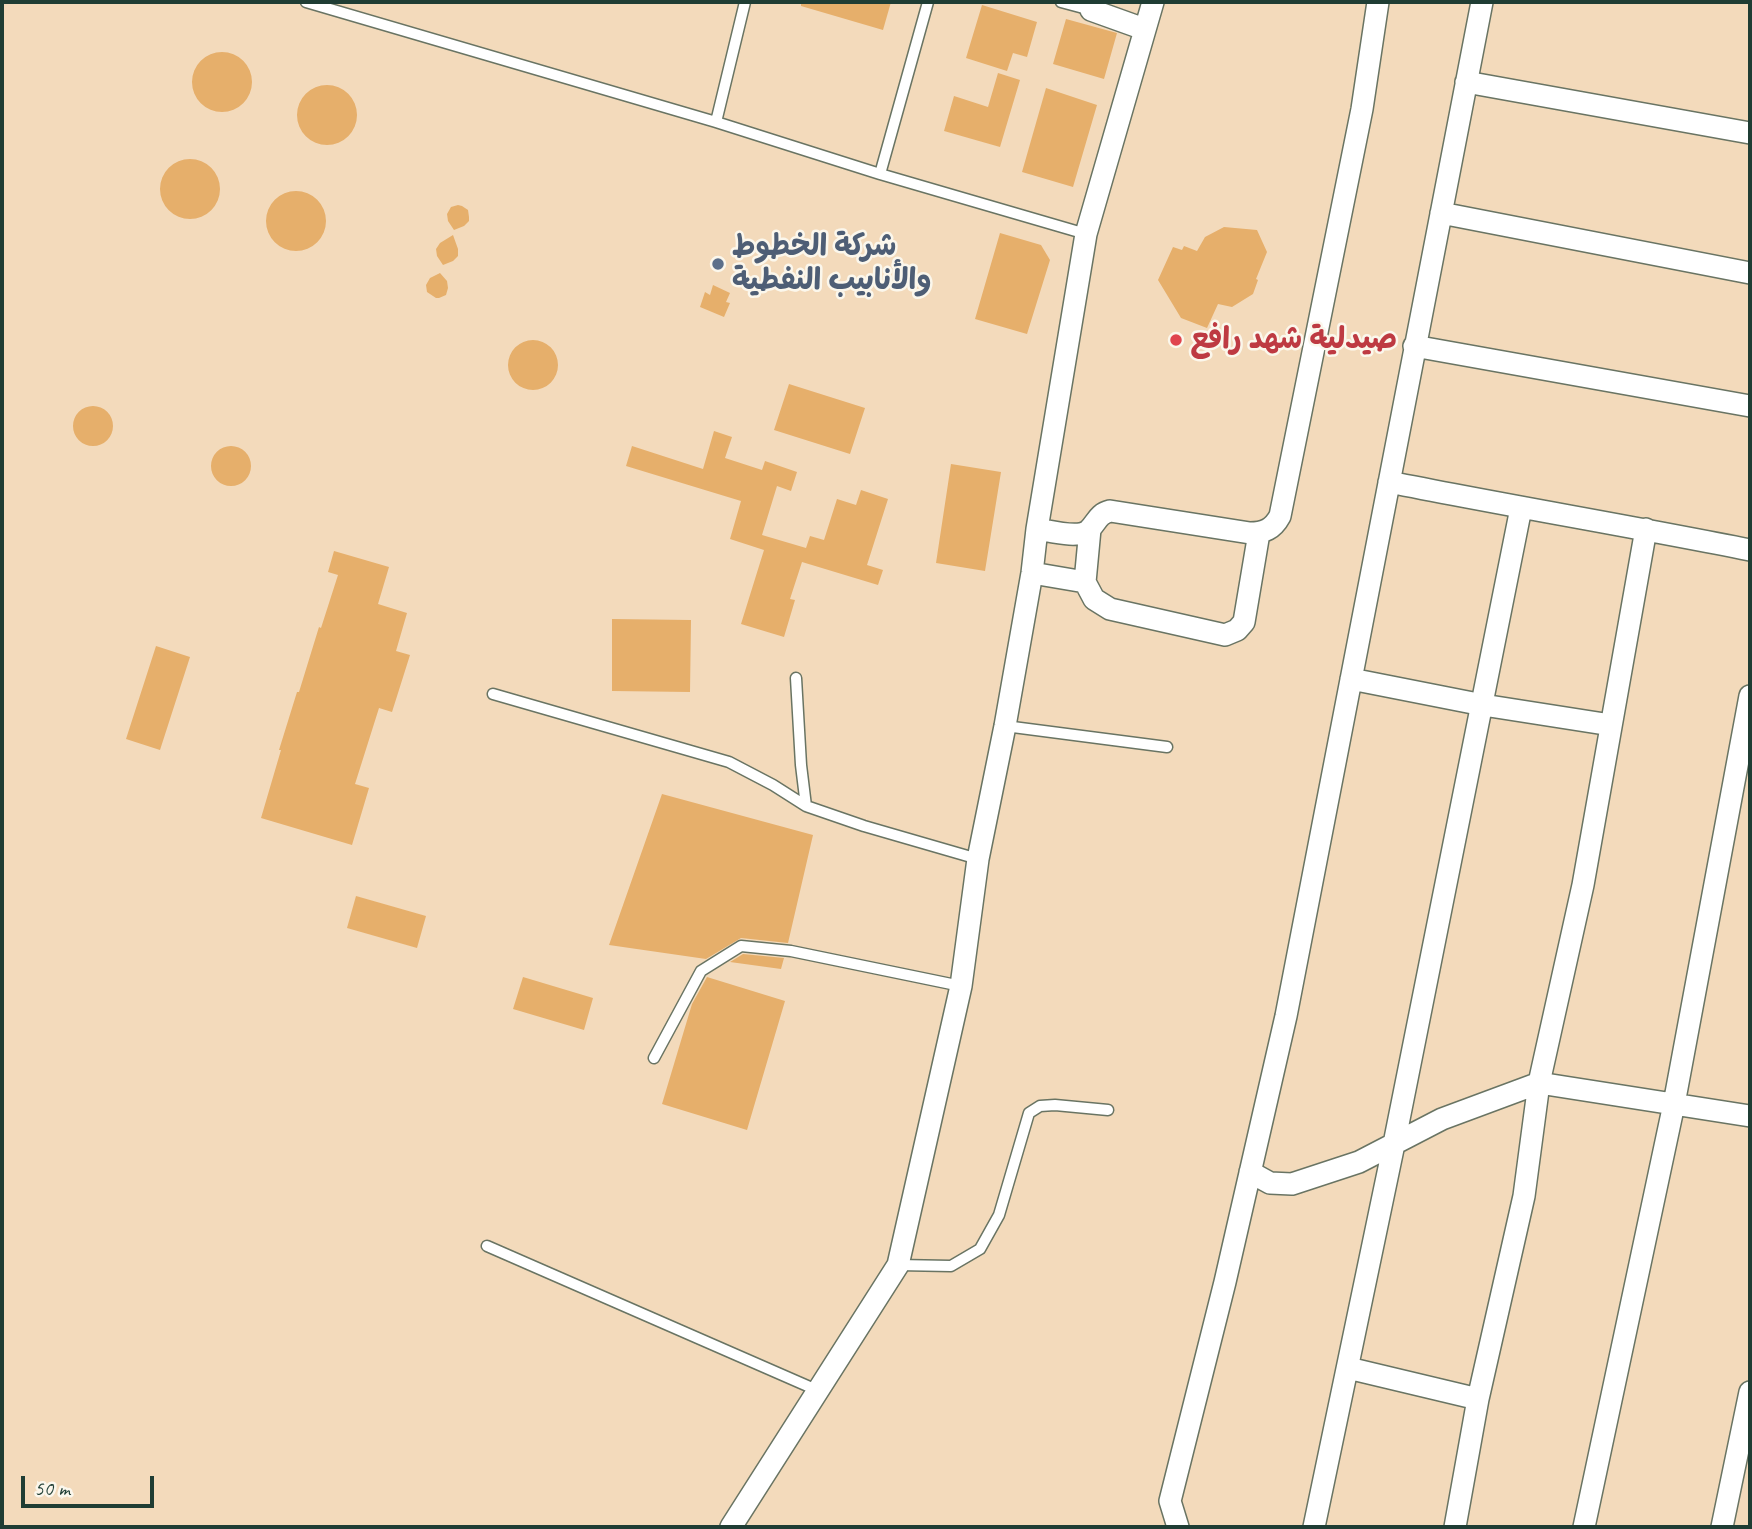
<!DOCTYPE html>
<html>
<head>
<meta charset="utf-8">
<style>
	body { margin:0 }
	#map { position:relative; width:1752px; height:1529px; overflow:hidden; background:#f3dabb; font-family:Caveat,sans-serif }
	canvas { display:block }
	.frame { position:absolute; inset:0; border:4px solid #1f3d34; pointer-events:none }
	.scale { position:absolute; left:21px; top:1476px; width:133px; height:32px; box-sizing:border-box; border:4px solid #1f3d34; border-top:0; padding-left:9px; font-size:21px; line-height:24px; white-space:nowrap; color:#1f3d34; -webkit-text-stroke:5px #fbf7ec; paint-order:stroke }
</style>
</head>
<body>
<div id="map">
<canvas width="1752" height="1529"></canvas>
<div class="frame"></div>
<div class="scale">50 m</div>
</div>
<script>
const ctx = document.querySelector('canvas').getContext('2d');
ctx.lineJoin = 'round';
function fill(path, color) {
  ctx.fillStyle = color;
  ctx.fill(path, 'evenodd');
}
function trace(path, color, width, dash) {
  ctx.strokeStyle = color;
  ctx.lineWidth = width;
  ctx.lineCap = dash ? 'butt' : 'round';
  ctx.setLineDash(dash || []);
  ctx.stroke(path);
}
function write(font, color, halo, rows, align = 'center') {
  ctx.font = font + ' Caveat,"Playpen Sans Arabic",sans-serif';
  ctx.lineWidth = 5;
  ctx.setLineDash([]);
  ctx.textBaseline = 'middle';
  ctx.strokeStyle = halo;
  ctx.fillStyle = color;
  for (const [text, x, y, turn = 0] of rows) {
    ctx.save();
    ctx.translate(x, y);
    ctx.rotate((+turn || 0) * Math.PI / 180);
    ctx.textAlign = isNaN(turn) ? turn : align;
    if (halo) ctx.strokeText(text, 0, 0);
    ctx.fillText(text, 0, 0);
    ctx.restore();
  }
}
fill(new Path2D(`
	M801,2H891L883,30L801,6Z
	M982,5L1037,22L1027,57L1013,53L1007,71L966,58Z
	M1066,19L1117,33L1104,79L1053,64Z
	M192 82a30 30 0 1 1 60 0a30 30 0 1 1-60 0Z
	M998,73L1020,80L1000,147L944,131L954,96L988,107Z
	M297 115a30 30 0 1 1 60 0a30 30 0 1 1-60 0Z
	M1046,88L1097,105L1073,187L1022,172Z
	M160 189a30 30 0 1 1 60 0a30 30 0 1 1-60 0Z
	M266 221a30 30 0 1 1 60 0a30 30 0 1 1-60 0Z
	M458,205L462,206L468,210L469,217V221L464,226L454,230L448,221L447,214L451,207Z
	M1224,227L1257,230L1267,252L1256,279L1258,280L1253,294L1232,307L1218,304L1207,328L1181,318L1158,280L1173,247L1182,250L1184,246L1197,251L1205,237Z
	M1000,233L1041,245L1050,260L1027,334L975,319Z
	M453,235L458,249V256L453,261L443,265L437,256L436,249L440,243Z
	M440,273L447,281L448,288L446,295L439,298H436L427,292L426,285L430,278Z
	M713,285L730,293L726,302L730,303L724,317L700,307L705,292L710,295Z
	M508 365a25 25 0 1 1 50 0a25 25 0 1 1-50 0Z
	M789,384L865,408L850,454L774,430Z
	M73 426a20 20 0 1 1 40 0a20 20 0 1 1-40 0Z
	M714,431L732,437L725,458L762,470L765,461L797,472L791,491L777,486L762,535L806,548L810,536L824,540L837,499L856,505L861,490L888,499L867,565L883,570L878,585L802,562L790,599L795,600L784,637L741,624L764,550L730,539L741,501L626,466L632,446L703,469Z
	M211 466a20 20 0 1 1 40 0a20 20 0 1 1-40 0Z
	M951,464L1001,472L985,571L936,563Z
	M334,551L389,567L378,604L407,613L396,651L410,655L392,712L379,708L355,784L369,788L352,845L261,818L281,750H279L297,692H299L319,627L321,628L338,575L328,572Z
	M612,619L691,620L690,692L612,691Z
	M156,646L190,657L160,750L126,739Z
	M662,794L813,835L788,943L741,938L706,959L609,945Z
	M356,896L426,916L417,948L347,928Z
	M743,954L784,958L781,969L730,962Z
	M523,977L593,998L584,1030L513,1009Z
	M707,977L785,1001L747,1130L662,1104L692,1004Z`), '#e6af6b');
const lane = new Path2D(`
	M306,2L716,122L880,174L1086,234
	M1061,2L1091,10L1092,7
	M716,122L745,2
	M880,174L928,2
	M796,678L801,765L806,806
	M493,694L729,762L773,785L806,806L864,826L978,859
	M1005,726L1167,747
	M654,1058L701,971L741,946L791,951L961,986
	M487,1246L819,1391
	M898,1265L951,1266L980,1249L999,1215L1029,1113L1040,1106L1055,1105L1108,1110`);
const street = new Path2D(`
	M1091,10L1144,29
	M1466,82L1750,133
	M1441,213L1750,273
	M1414,346L1750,406
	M1389,482C1509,506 1630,526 1750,550
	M1037,529C1050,531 1079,539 1089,530C1097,522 1098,514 1110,511L1250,533C1264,533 1273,529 1280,516L1362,109L1378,2
	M1090,529L1085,582L1094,599L1110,609L1225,635L1237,630L1244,622L1259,533
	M1032,573L1085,582
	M1351,679L1483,705L1611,725
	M1250,1172L1270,1183L1292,1184L1359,1162L1442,1119L1539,1083L1750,1116
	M1348,1368L1478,1399
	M731,1527L898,1265L961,986L978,859L1005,726L1032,573L1037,529L1086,234L1153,2
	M1178,1527L1170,1501L1225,1282L1286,1016L1482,2
	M1314,1527L1394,1144L1521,508
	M1455,1527L1478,1399L1524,1196L1539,1083L1583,885L1646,529
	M1584,1527L1674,1104L1750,696
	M1722,1527L1750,1392`);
trace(lane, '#697463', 13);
trace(street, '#697463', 24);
trace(lane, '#fff', 10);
trace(street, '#fff', 21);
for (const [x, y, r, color] of [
	[718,264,7,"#5c6f8a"],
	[1176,340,7,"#e0444e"]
]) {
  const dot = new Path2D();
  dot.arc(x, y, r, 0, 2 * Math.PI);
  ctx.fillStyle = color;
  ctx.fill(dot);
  trace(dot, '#fbf7ec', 2.5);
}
write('bold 30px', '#4e5e75', '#fbf7ec', [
	["شركة الخطوط",732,247],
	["والأنابيب النفطية",732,281]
], 'left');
write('bold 30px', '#be3a42', '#fbf7ec', [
	["صيدلية شهد رافع",1190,340]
], 'left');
</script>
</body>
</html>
